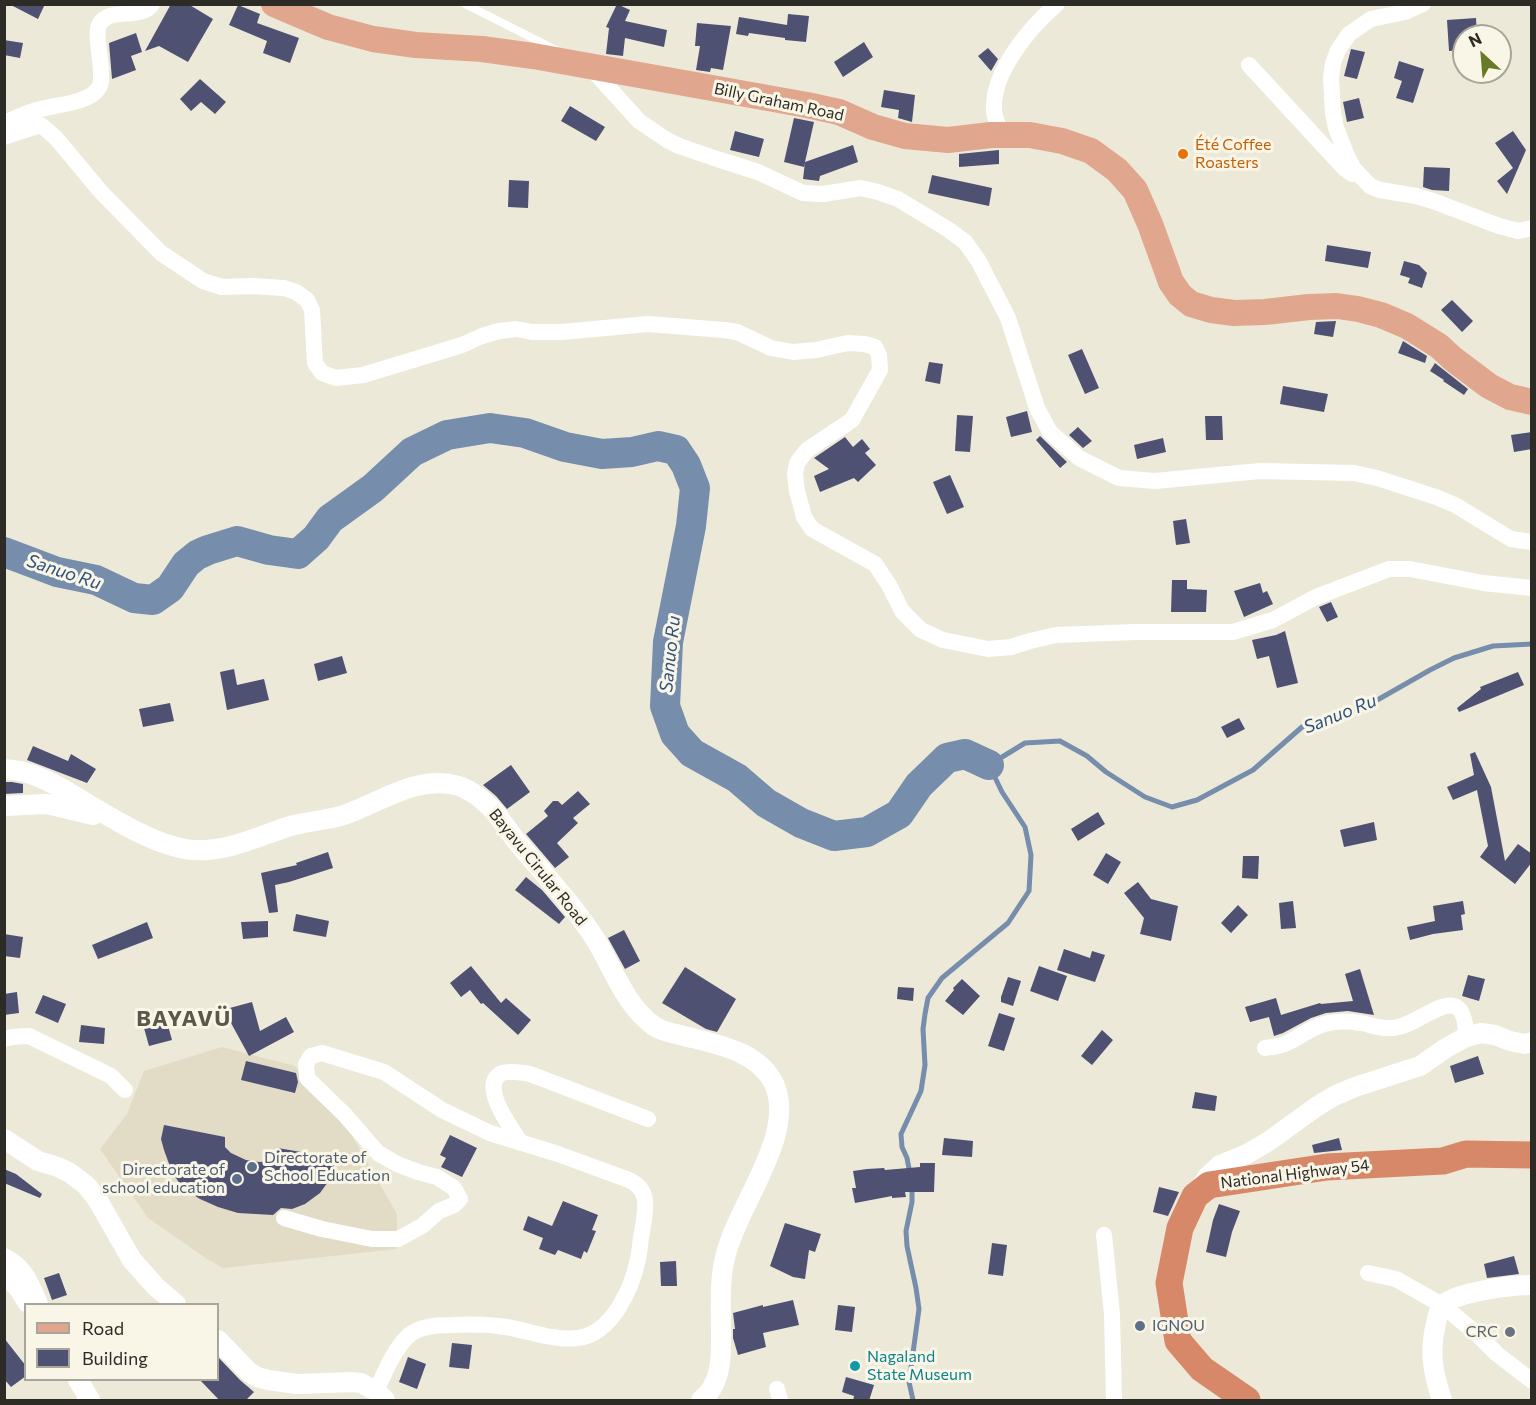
<!DOCTYPE html>
<html>
<head>
<meta charset="utf-8">
<style>
	body { margin:0 }
	#map { position:relative; width:1536px; height:1405px; overflow:hidden; background:#ede9d9; font-family:Commissioner,sans-serif }
	canvas { display:block }
	.frame { position:absolute; inset:0; border:6px solid #2d2b26; pointer-events:none }
	.legend { position:absolute; left:24px; top:1303px; width:195px; height:78px; box-sizing:border-box; background:#faf6e7; border:2px solid #a8a59a; margin:0; padding:8px 10px; list-style:none; font-size:18px; color:#2d2b26 }
	.legend li { display:flex; align-items:center; gap:12px; height:30px }
	.legend b { width:30px; border:2px solid #a8a59a }
	.north { position:absolute; left:1452px; top:24px; width:60px; height:60px; box-sizing:border-box; background:#faf6e7; border:2px solid #a8a59a; border-radius:50%; rotate:334deg; font-size:16px; font-weight:700; line-height:24px; text-align:center; color:#2d2b26 }
	.north::after { content:''; display:block; margin:auto; width:21px; height:27px; background:#687927; clip-path:polygon(50% 0,100% 100%,50% 72%,0 100%) }
</style>
</head>
<body>
<div id="map">
<canvas width="1536" height="1405"></canvas>
<div class="frame"></div>
<ul class="legend">
<li><b style="height:8px;background:#e1a68e"></b>Road</li>
<li><b style="height:16px;background:#4e5172"></b>Building</li>
</ul>
<div class="north">N</div>
</div>
<script>
const ctx = document.querySelector('canvas').getContext('2d');
ctx.lineJoin = 'round';
function fill(path, color) {
  ctx.fillStyle = color;
  ctx.fill(path, 'evenodd');
}
function trace(path, color, width, dash) {
  ctx.strokeStyle = color;
  ctx.lineWidth = width;
  ctx.lineCap = dash ? 'butt' : 'round';
  ctx.setLineDash(dash || []);
  ctx.stroke(path);
}
function write(font, color, halo, rows, align = 'center') {
  ctx.font = font + ' Commissioner,sans-serif';
  ctx.lineWidth = 6;
  ctx.setLineDash([]);
  ctx.textBaseline = 'middle';
  ctx.strokeStyle = halo;
  ctx.fillStyle = color;
  for (const [text, x, y, turn = 0] of rows) {
    ctx.save();
    ctx.translate(x, y);
    ctx.rotate((+turn || 0) * Math.PI / 180);
    ctx.textAlign = isNaN(turn) ? turn : align;
    if (halo) ctx.strokeText(text, 0, 0);
    ctx.fillText(text, 0, 0);
    ctx.restore();
  }
}
fill(new Path2D(`
	M222,1047L295,1066L351,1134L397,1214V1249L223,1268L207,1259L148,1218L100,1149L127,1114L144,1071Z`), '#e2dcc6');
trace(new Path2D(`
	M910,1174L907,1158L902,1147L901,1134L921,1091L925,1065L923,1029L925,1014L928,998L942,978L1008,923L1029,891L1031,855L1025,827L1002,792L989,765L1025,743L1060,741L1087,756L1106,772L1145,797L1172,807L1197,800L1253,770L1302,727L1365,707L1430,670L1454,658L1493,646L1532,644
	M912,1186V1202L906,1231L907,1246L916,1288L919,1309L909,1382L913,1400`), '#768dac', 5);
trace(new Path2D(`
	M4,552L57,572L96,580L134,598L153,600L170,588L186,564L197,555L208,550L237,541L269,550L298,554L316,538L330,519L373,488L412,452L447,435L490,428L525,433L565,447L602,454L632,452L658,446L676,450L686,465L695,488L691,526L668,642L665,706L675,734L692,753L737,778L766,803L801,823L834,836L867,832L899,814L919,785L947,758L965,754L989,765`), '#768dac', 30);
fill(new Path2D(`
	M9,4H45L38,19Z
	M171,4H188L213,19L188,62L159,46L145,51Z
	M617,4L630,10L625,21L667,30L664,47L625,38L623,56L606,54L609,28L606,27Z
	M238,5L260,14L257,23L299,38L290,63L263,53L267,41L229,25Z
	M788,14L809,16L806,42L785,40V38L749,33L748,36L736,34L739,17L787,25Z
	M1476,18L1477,36H1464V50L1449,51L1447,20Z
	M697,23L731,26L723,70L711,68L710,72L696,70L700,46H695Z
	M136,33L142,52L131,56L136,70L112,79L109,43Z
	M4,40L23,43L20,58L4,55Z
	M864,42L873,57L843,77L834,62Z
	M988,48L998,59L991,71L978,56Z
	M1351,49L1365,52L1357,79L1344,76Z
	M1399,61L1424,69L1413,103L1396,98L1402,81L1394,78Z
	M200,79L226,102L215,114L201,102L191,111L180,99Z
	M884,90L915,95L912,122L898,118L899,110L881,107Z
	M1359,98L1364,118L1347,122L1343,102Z
	M570,106L605,127L596,141L561,121Z
	M794,118L814,122L805,162L853,145L858,162L820,176L819,181L803,179L805,162L804,167L784,162Z
	M735,131L764,139L759,157L730,150Z
	M1513,131L1526,150L1507,194L1497,181L1513,168L1495,143Z
	M999,150V164L959,167V154Z
	M1424,167L1450,168L1449,191L1432,190L1423,187Z
	M932,175L992,188L989,206L928,193Z
	M509,180L529,181L528,208L508,207Z
	M1327,245L1371,252L1368,268L1325,261Z
	M1404,261L1419,265L1427,273L1422,288L1408,283L1410,278L1400,275Z
	M1452,300L1473,321L1462,332L1441,310Z
	M1336,321L1333,337L1314,334L1316,322Z
	M1403,341L1427,356L1425,363L1398,353Z
	M1082,349L1099,388L1085,394L1068,355Z
	M929,362L943,364L940,384L925,381Z
	M1435,363L1468,389L1464,395L1443,381L1444,380L1430,371Z
	M1283,386L1328,394L1324,412L1280,404Z
	M1027,411L1032,432L1011,437L1006,417Z
	M957,415L973,416L970,452L955,451Z
	M1205,416H1222L1223,440H1206Z
	M1078,427L1092,441L1083,448L1069,435Z
	M1532,432V449L1514,452L1511,435Z
	M1040,436L1067,462L1060,468L1036,440Z
	M845,437L853,447L862,439L870,449L865,453L876,465L858,482L854,478L820,492L814,476L829,469L814,458Z
	M1163,438L1166,452L1137,459L1134,445Z
	M950,475L964,507L947,514L933,482Z
	M1186,519L1190,543L1176,545L1173,521Z
	M1172,580H1187V589L1207,590L1206,612H1171Z
	M1260,583L1263,593L1267,591L1273,604L1244,617L1234,591Z
	M1331,602L1338,617L1327,622L1319,607Z
	M1285,631L1298,683L1277,688L1269,656L1257,659L1252,640L1276,635Z
	M342,656L347,673L318,681L314,664Z
	M234,669L237,685L264,679L269,700L227,710L220,672Z
	M1518,672L1524,685L1459,712L1457,708L1481,689L1480,687Z
	M170,703L174,721L143,727L139,709Z
	M1239,718L1245,729L1227,738L1221,727Z
	M33,746L68,761L71,754L96,769L87,783L27,760Z
	M1475,752L1491,787L1505,861L1518,844L1532,854V862L1515,884L1480,857L1488,846L1477,790L1453,800L1447,787L1474,775L1470,754Z
	M511,765L530,792L507,809L496,796L483,785Z
	M4,782H12L23,784V793L4,794Z
	M578,791L590,804L573,818L578,823L557,843L569,857L555,868L526,834L548,816L544,811L553,801H558L562,805Z
	M1098,812L1105,824L1078,841L1071,829Z
	M1374,822L1377,840L1344,847L1340,830Z
	M328,852L333,868L289,882L275,885L278,912L269,913L261,873L297,865L296,863Z
	M1106,853L1121,862L1108,884L1093,875Z
	M1243,856H1259L1258,879L1242,878Z
	M526,877L542,890L565,917L559,924L515,890Z
	M1138,882L1151,899L1178,906L1171,941L1140,934L1144,918L1124,893Z
	M1293,901L1296,928L1281,929L1279,903Z
	M1463,901L1465,914L1461,915L1463,930L1433,934L1410,940L1407,927L1435,921L1433,906Z
	M1238,905L1248,915L1231,933L1221,923Z
	M296,914L329,921L326,937L293,931Z
	M268,921V937L243,939L241,922Z
	M147,922L153,938L98,959L92,945Z
	M624,930L640,961L625,969L608,938Z
	M4,934L23,937L20,958L4,956Z
	M1064,949L1090,958L1092,951L1105,955L1095,982L1057,970Z
	M471,966L501,1003L506,998L531,1020L518,1035L483,1003L481,1004L470,990L461,997L450,983Z
	M1039,966L1067,976L1058,1001L1030,991Z
	M685,967L736,999L717,1032L706,1029L662,1003Z
	M1360,969L1374,1015L1348,1011L1326,1013L1311,1018L1283,1033L1274,1036L1269,1017L1250,1022L1245,1007L1276,998L1281,1015L1320,1003L1321,1004L1353,1001L1345,974Z
	M1468,975L1485,979L1479,1001L1462,996Z
	M1008,977L1021,981L1013,1006L1001,1002V997Z
	M962,979L980,996L963,1015L945,1001L954,990L953,988Z
	M898,987L914,988L913,1001L897,999Z
	M17,992L19,1013L4,1015V994Z
	M43,995L66,1004L58,1023L35,1013Z
	M252,1002L260,1031L286,1017L294,1032L249,1056L231,1023H230L226,1009Z
	M999,1013L1015,1018L1004,1051L988,1046Z
	M167,1022L172,1040L149,1046L144,1028Z
	M81,1025L105,1028L104,1044L79,1042Z
	M1102,1030L1113,1040L1092,1065L1081,1056Z
	M1478,1056L1484,1074L1455,1083L1450,1066Z
	M246,1061L296,1073L298,1082L295,1093L241,1080Z
	M1195,1092L1217,1096L1215,1111L1192,1108Z
	M164,1125L225,1137V1147L231,1153L246,1160L259,1162L276,1161L278,1148L335,1158L333,1172L328,1182L320,1193L305,1204L292,1209L281,1208L273,1215L238,1213L218,1207L200,1199L189,1192L180,1184L172,1172L164,1150L161,1139Z
	M450,1135L477,1148L462,1177L441,1167L446,1158L440,1155Z
	M944,1138L973,1141L972,1157L942,1155Z
	M1339,1138L1342,1150L1314,1153L1312,1145Z
	M920,1163H935L934,1192H905L906,1197L892,1198V1196L855,1203L852,1188H856L853,1171L867,1169L884,1168L885,1170L920,1167Z
	M4,1169L16,1174L42,1194L40,1198L4,1183Z
	M1159,1187L1179,1192L1168,1216L1153,1212Z
	M563,1201L598,1215L592,1230L596,1231L587,1253L584,1251L581,1259L558,1250L555,1255L539,1249L543,1238L523,1230L528,1216L552,1226Z
	M1219,1204L1240,1211L1232,1232L1226,1257L1206,1252L1213,1220Z
	M785,1223L821,1234L815,1252L809,1250L805,1279L793,1277L770,1266Z
	M992,1243L1007,1245L1003,1276L988,1274Z
	M1514,1256L1519,1274L1487,1278L1484,1264Z
	M676,1261L677,1286H661L660,1262Z
	M59,1273L67,1295L52,1300L44,1278Z
	M793,1300L799,1325L763,1333L766,1347L738,1355L733,1338V1329H735L733,1313L763,1305V1307Z
	M838,1305L855,1307L852,1332L835,1330Z
	M4,1338L26,1366V1376L11,1387L4,1379Z
	M452,1343L472,1345L469,1369L449,1367Z
	M218,1357L240,1380L254,1392L245,1401H220L200,1380H218Z
	M408,1357L426,1364L417,1389L399,1382Z
	M846,1377L874,1385L869,1401H853L854,1396L842,1392Z`), '#4e5172');
trace(new Path2D(`
	M465,4L556,50`), '#fff', 8);
trace(new Path2D(`
	M1423,4L1405,12L1371,19L1349,34L1338,50L1333,63L1331,78L1333,113L1336,128L1347,156L1354,169L1370,186L1380,190L1416,196L1433,201L1499,226L1518,231L1532,228
	M1249,65L1344,168L1352,174
	M590,67L639,121L667,140L679,146L717,159L758,172L803,193L823,194L861,188L878,192L898,199L949,230L965,242L978,260L1008,318L1037,408L1050,432L1079,458L1119,478L1155,481L1260,471L1354,473L1377,478L1436,497L1455,505L1511,539L1532,542
	M4,123C14,119 24,114 34,111C51,105 88,104 98,89C102,84 101,77 101,71C101,61 95,33 99,25C107,9 131,17 145,10C147,10 151,6 152,4
	M1002,134C999,127 995,119 994,112C991,73 1029,28 1057,4
	M4,137L41,125L56,138L101,192L161,253L203,281L222,287L252,286L284,288L296,292L307,300L312,310L315,363L322,373L336,378L363,375L462,345L482,336L499,331L516,329L532,332H562L648,324L724,330L737,332L771,348L793,352L816,350L848,343L865,344L875,347L879,355L880,370L852,420L807,450L797,463L795,474L797,491L804,517L812,529L875,564L889,585L902,611L921,630L943,640L988,649L1011,647L1030,641L1056,635L1136,632H1233L1273,620L1316,597L1389,569H1410L1483,583L1532,588
	M4,1039L12,1037L29,1036L111,1076L125,1090
	M1265,1048C1274,1047 1283,1046 1291,1041C1302,1035 1311,1028 1324,1024C1335,1021 1350,1021 1361,1023C1372,1025 1381,1029 1393,1028C1422,1026 1465,973 1466,1037
	M521,1143C512,1129 478,1085 502,1073C510,1070 522,1073 530,1074L648,1119
	M284,1218L322,1229L372,1239H398L422,1226L439,1211L454,1205L460,1199L454,1188L437,1177L418,1172L397,1164L378,1153L345,1115L307,1078L306,1064L311,1056L322,1053L384,1072L442,1110L490,1133L558,1154L629,1180C652,1191 645,1211 642,1232C640,1241 640,1250 638,1259C632,1288 612,1334 578,1338C554,1341 530,1331 506,1327C488,1324 469,1324 451,1325C437,1325 419,1326 408,1336C393,1351 385,1372 376,1391
	M1104,1235L1112,1314L1114,1400
	M1368,1273L1396,1279L1442,1305L1477,1334L1497,1354L1532,1381
	M4,1278L16,1288L26,1304
	M777,1389L780,1400`), '#fff', 16);
trace(new Path2D(`
	M4,769C30,770 53,783 75,796C106,815 159,849 196,850C230,852 262,834 294,825C311,821 328,820 344,815C381,802 418,774 459,786C471,790 482,799 491,808C501,818 508,831 518,843C545,876 575,906 597,942C614,971 626,1006 654,1026C662,1032 674,1033 684,1036C716,1044 760,1051 775,1086C795,1136 738,1205 726,1254C719,1278 721,1305 721,1330C721,1348 722,1370 713,1386C710,1392 706,1396 701,1400
	M4,806L47,804L93,815
	M4,1139L38,1161L58,1167L70,1173L86,1185L97,1199L132,1260L156,1287L176,1304
	M1198,1191L1208,1176L1220,1165L1247,1154L1269,1141L1316,1107L1334,1096L1355,1087L1420,1066L1446,1048L1466,1037L1481,1033L1495,1035L1510,1041L1525,1044L1532,1042
	M4,1258C24,1268 30,1285 38,1304
	M218,1340L249,1372L257,1377L268,1380L297,1384L351,1382L361,1383L376,1391L385,1400
	M78,1380L90,1400
	M1442,1400C1433,1373 1429,1352 1436,1323C1437,1318 1439,1310 1442,1306C1452,1292 1514,1285 1532,1285`), '#fff', 20);
trace(new Path2D(`
	M274,4L328,27L373,39L416,45L482,49L533,56L807,105L839,112L873,127L905,136L948,140L991,135H1030L1062,141L1091,151L1117,170L1135,190L1150,224L1171,282L1180,295L1191,304L1211,310L1234,313L1265,312L1309,307L1337,306L1358,309L1381,315L1407,326L1439,346L1453,359L1489,386L1510,397L1532,402`), '#e1a68e', 26);
trace(new Path2D(`
	M1247,1400L1202,1369L1178,1341L1169,1283L1180,1228L1195,1196L1209,1185L1327,1167L1443,1161L1466,1154L1532,1155`), '#d78868', 27);
for (const [x, y, r, color] of [
	[1183,154,6,"#e8710a"],
	[252,1167,6,"#5c6f8a"],
	[237,1179,6,"#5c6f8a"],
	[1140,1326,6,"#5c6f8a"],
	[1510,1332,6,"#6b7280"],
	[855,1366,6,"#0f9aa8"]
]) {
  const dot = new Path2D();
  dot.arc(x, y, r, 0, 2 * Math.PI);
  ctx.fillStyle = color;
  ctx.fill(dot);
  trace(dot, '#faf6e7', 2);
}
write('16px', '#2d2b26', '#faf6e7', [
	["Billy Graham Road",779,102,12],
	["Bayavu Cirular Road",538,867,51],
	["National Highway 54",1295,1174,-7]
]);
write('16px', '#c56008', '#faf6e7', [
	["Été Coffee",1195,145],
	["Roasters",1195,163]
], 'left');
write('16px', '#4e5e75', '#faf6e7', [
	["Directorate of",264,1158],
	["School Education",264,1176],
	["Directorate of",225,1170,"right"],
	["school education",225,1188,"right"],
	["IGNOU",1152,1326]
], 'left');
write('16px', '#5b616d', '#faf6e7', [
	["CRC",1498,1332]
], 'right');
write('16px', '#0d838f', '#faf6e7', [
	["Nagaland",867,1357],
	["State Museum",867,1375]
], 'left');
write('italic 18px', '#2f517d', '#faf6e7', [
	["Sanuo Ru",64,572,18],
	["Sanuo Ru",670,654,-84],
	["Sanuo Ru",1340,714,-22]
]);
ctx.letterSpacing = '1.5px';
write('bold 22px', '#5b574a', '#faf6e7', [
	["BAYAVÜ",184,1019]
]);
ctx.letterSpacing = '0px';
</script>
</body>
</html>
